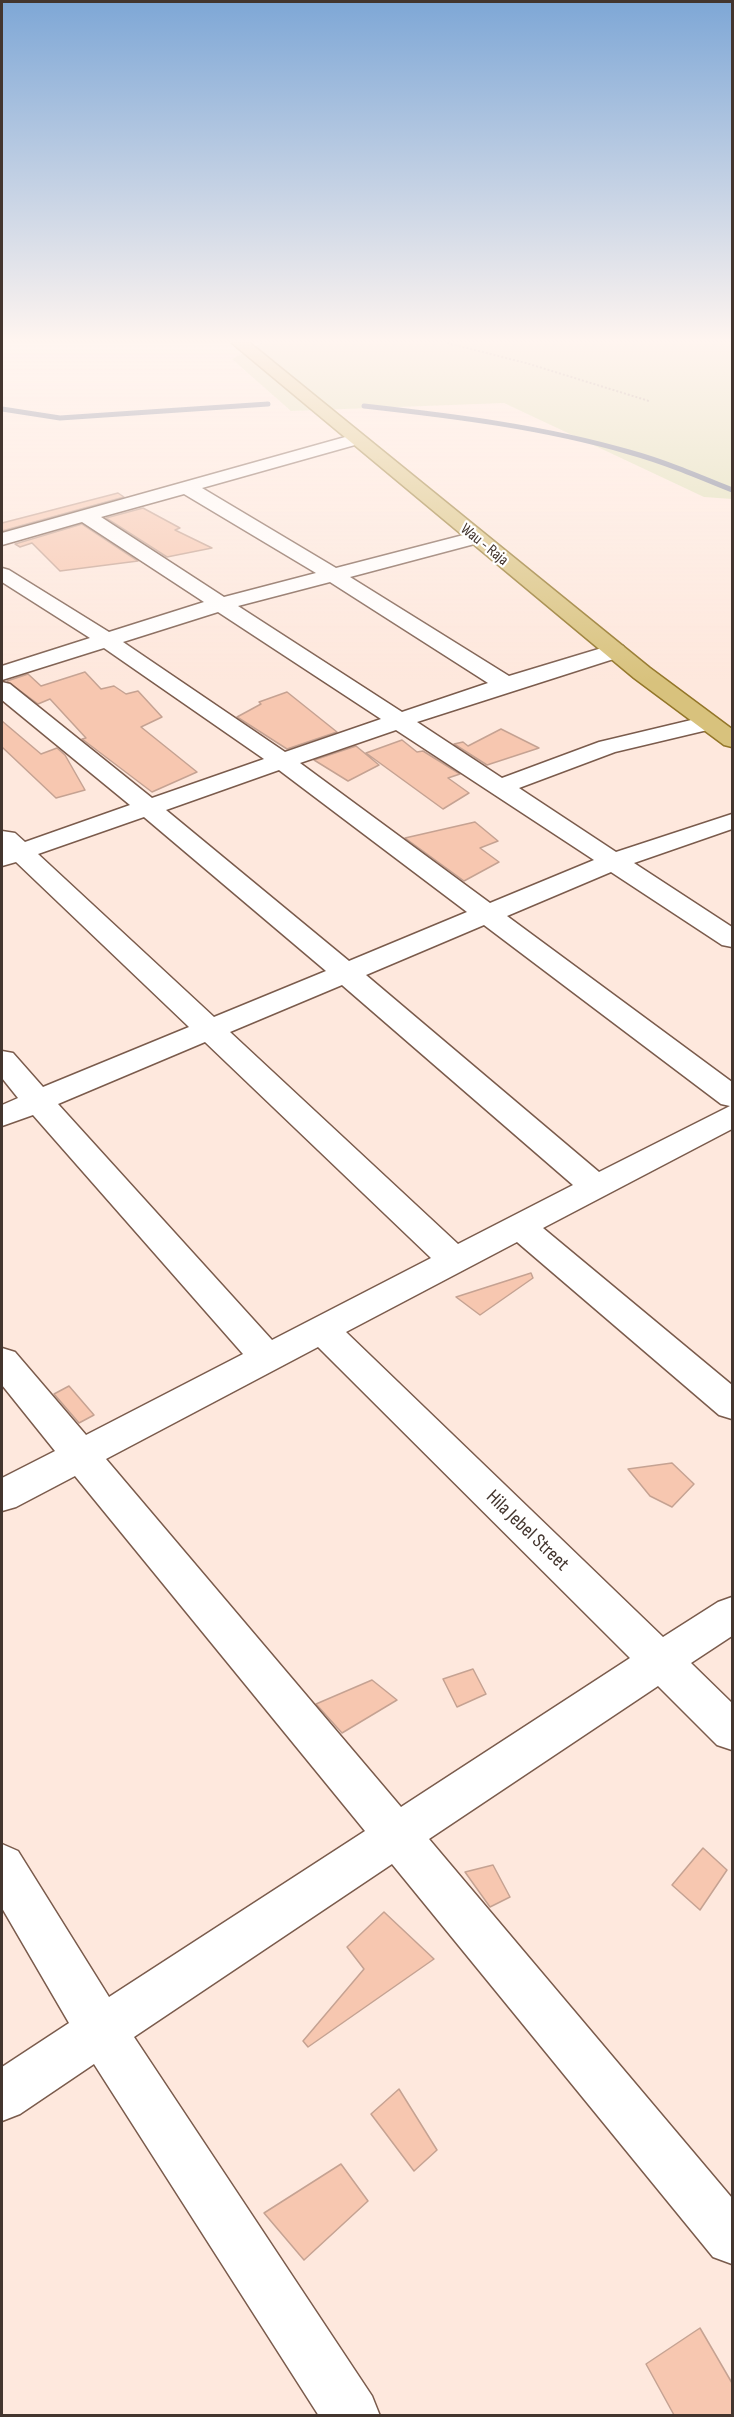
<!DOCTYPE html>
<html>
<head>
<meta charset="utf-8">
<style>
	body { margin:0 }
	#map { position:relative; width:734px; height:2417px; overflow:hidden; background:#fee8dd; font-family:"Sofia Sans Condensed",sans-serif }
	canvas { display:block }
	.frame { position:absolute; inset:0; border:3px solid #43352e; pointer-events:none }
</style>
</head>
<body>
<div id="map">
<canvas width="734" height="2417"></canvas>
<div class="frame"></div>
</div>
<script>
const ctx = document.querySelector('canvas').getContext('2d');
ctx.lineJoin = 'round';
function fill(path, color) {
  ctx.fillStyle = color;
  ctx.fill(path, 'evenodd');
}
function trace(path, color, width, dash) {
  ctx.strokeStyle = color;
  ctx.lineWidth = width;
  ctx.lineCap = dash ? 'butt' : 'round';
  ctx.setLineDash(dash || []);
  ctx.stroke(path);
}
function write(font, color, halo, rows, align = 'center') {
  ctx.font = font + ' "Sofia Sans Condensed",sans-serif';
  ctx.lineWidth = 4.5;
  ctx.setLineDash([]);
  ctx.textBaseline = 'middle';
  ctx.strokeStyle = halo;
  ctx.fillStyle = color;
  for (const [text, x, y, turn = 0] of rows) {
    ctx.save();
    ctx.translate(x, y);
    ctx.rotate((+turn || 0) * Math.PI / 180);
    ctx.textAlign = isNaN(turn) ? turn : align;
    if (halo) ctx.strokeText(text, 0, 0);
    ctx.fillText(text, 0, 0);
    ctx.restore();
  }
}
fill(new Path2D(`
	M262,343H732V499L704,497L504,403L291,411L232,359Z`), '#dddfb4');
trace(new Path2D(`
	M364,406C453,416 543,427 629,452C665,462 698,476 732,490
	M2,409L60,418L268,404`), '#6e7791', 5);
const building = new Path2D(`
	M118,493L124,497L2,531V523Z
	M143,508L180,528L175,530L212,548L167,557L106,518Z
	M82,524L138,561L60,571L32,543L20,547L15,544Z
	M85,672L101,689L114,686L126,694L138,691L162,717L141,727L197,772L152,792L82,739L86,738L50,699L38,704L7,681L28,674L41,686Z
	M287,692L337,732L287,749L237,717L261,704L259,702Z
	M2,721L41,754L57,748L65,755L85,790L56,798L2,747Z
	M501,729L539,748L487,765L454,744L463,742L468,746Z
	M402,740L417,752L423,751L460,774L448,778L469,793L443,809L366,753Z
	M356,746L379,765L348,781L314,760Z
	M475,822L498,841L480,848L499,862L464,881L405,838Z
	M531,1273L533,1278L480,1315L456,1297Z
	M69,1386L94,1415L79,1423L54,1394Z
	M672,1463L694,1484L672,1507L650,1496L628,1469Z
	M473,1669L486,1694L457,1707L443,1679Z
	M372,1680L397,1700L342,1733L316,1704Z
	M703,1848L727,1870L700,1910L672,1885Z
	M493,1865L510,1897L490,1907L465,1872Z
	M384,1912L434,1959L308,2047L303,2041L364,1969L347,1947Z
	M399,2089L437,2150L414,2171L371,2114Z
	M341,2164L368,2201L304,2260L264,2213Z
	M700,2328L732,2383V2415H674L646,2364Z`);
fill(building, '#f7c7b0');
trace(building, '#c5a292', 1.5);
const minor = new Path2D(`
	M356,434L365,439L362,443L202,488L336,568L475,532L482,534L485,538L482,542L350,577L509,676L615,644L623,646L626,651L623,656L417,722L502,778L599,742L708,716L716,718L720,723L716,728L615,752L519,788L616,852L732,814V829L634,863L732,927V947L722,945L611,872L507,916L732,1082V1129L543,1228L732,1385V1419L719,1415L517,1242L346,1332L663,1637L718,1602L732,1597V1636L691,1663L732,1703V1750L717,1745L658,1686L429,1839L732,2198V2264L713,2257L392,1864L134,2037L372,2396L380,2416H319L94,2064L20,2114L2,2121V2067L69,2023L2,1908V1844L18,1851L109,1997L365,1831L75,1476L16,1507L2,1511V1478L55,1451L2,1385V1348L15,1352L86,1435L243,1354L33,1115L2,1126V1105L18,1098L2,1078V1051L13,1053L43,1087L189,1027L16,862L2,866V831L15,833L25,842L130,805L2,700V682L10,684L152,798L264,759L104,648L2,680V666L90,638L2,582V568L9,570L109,632L204,602L82,522L2,545V533ZM184,494L316,573L224,597L101,517ZM330,582L488,683L402,712L238,606ZM218,612L381,719L285,752L123,642ZM396,730L594,860L490,903L300,763ZM279,770L467,912L349,961L166,810ZM144,817L326,971L214,1017L38,854ZM484,925L721,1104L730,1106L599,1172L366,975ZM342,985L573,1185L458,1244L230,1032ZM205,1042L431,1258L272,1340L58,1104ZM318,1347L630,1658L401,1807L106,1459Z`);
const major = new Path2D(`
	M232,343H250L650,668L732,729V747L724,745L634,678Z`);
trace(minor, '#7a5b4c', 3);
trace(major, '#937629', 3);
trace(new Path2D(`
	M447,343L526,363L649,401`), '#a6948b', 2, [2, 2]);
fill(minor, '#fff');
fill(major, '#d8c27d');
const sky = ctx.createLinearGradient(0, 0, 0, 682);
sky.addColorStop(0, '#7ea7d6');
sky.addColorStop(0.5, '#fff5f0');
sky.addColorStop(1, '#fff5f000');
ctx.fillStyle = sky;
ctx.fillRect(0, 0, 734, 682);
write('16px', '#43352e', '#fff', [
	["Wau - Raja",484,545,39]
]);
write('20px', '#43352e', '#fff', [
	["Hila Jebel Street",527,1531,44]
]);
</script>
</body>
</html>
